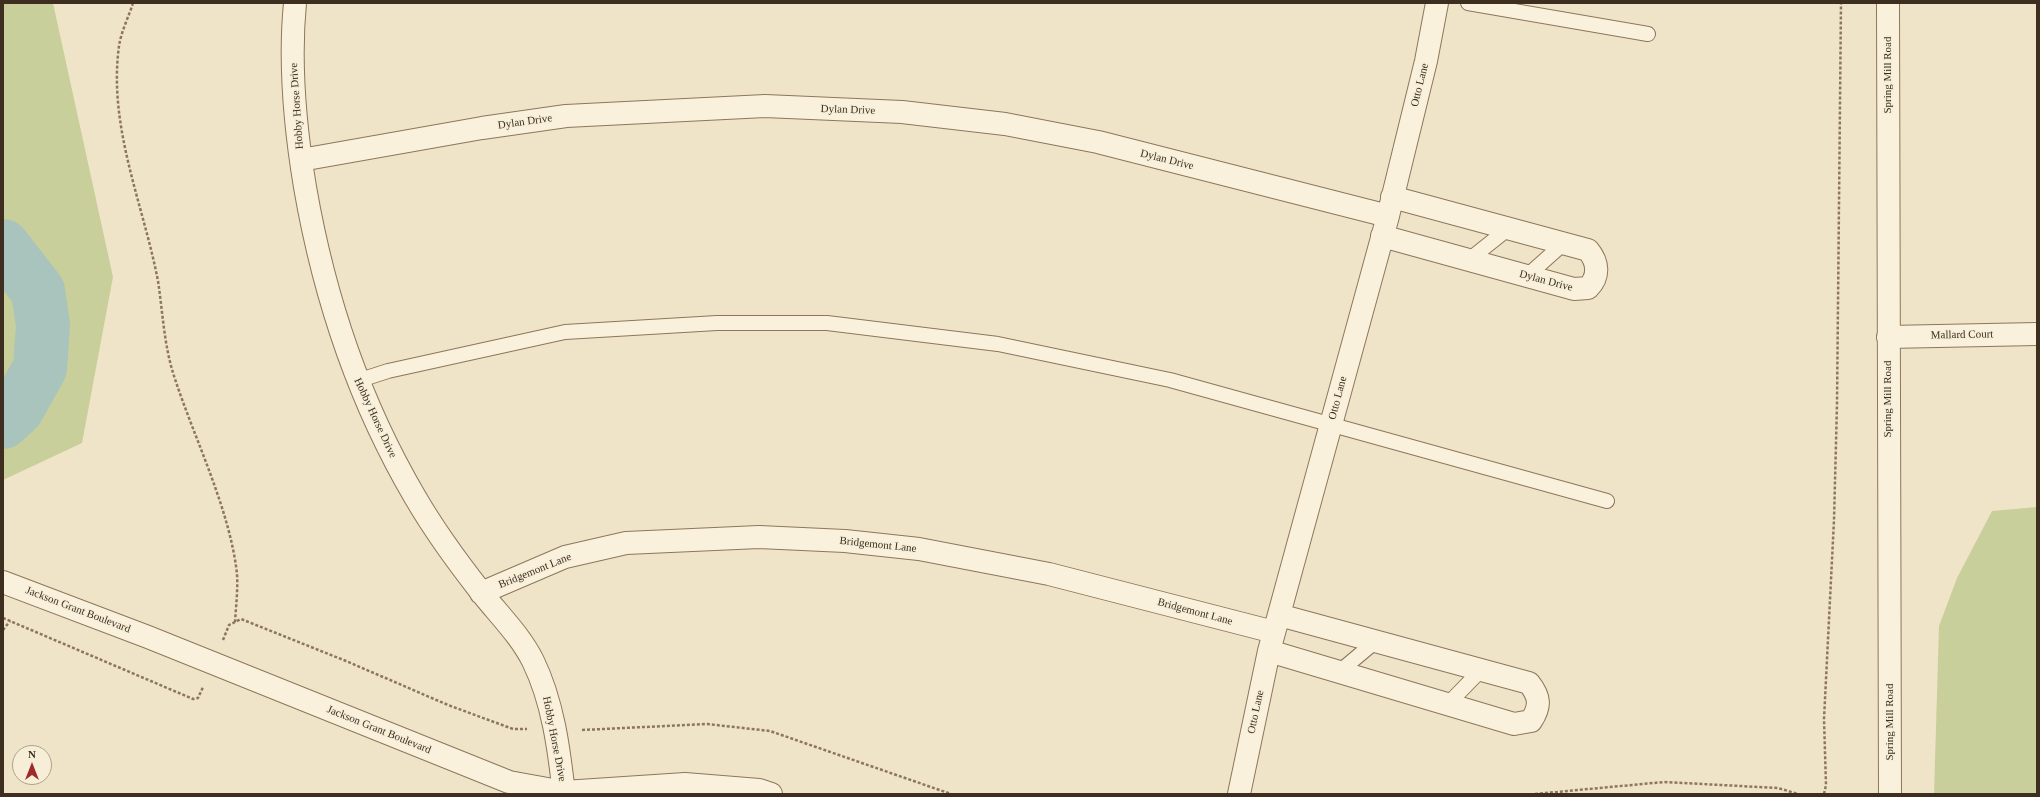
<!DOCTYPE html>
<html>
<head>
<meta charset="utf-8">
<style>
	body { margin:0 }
	#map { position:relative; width:2040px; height:797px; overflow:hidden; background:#f0e4c8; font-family:Georgia,serif }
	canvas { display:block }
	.frame { position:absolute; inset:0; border:4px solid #3d2e20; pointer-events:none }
	.north { position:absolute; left:12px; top:745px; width:40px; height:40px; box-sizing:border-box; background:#f7eed8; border:1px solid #ada18e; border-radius:50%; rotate:0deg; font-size:11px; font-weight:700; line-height:16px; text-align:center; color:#3d2e20 }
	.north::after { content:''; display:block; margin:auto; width:14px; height:18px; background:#9e2a2b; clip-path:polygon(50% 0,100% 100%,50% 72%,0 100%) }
</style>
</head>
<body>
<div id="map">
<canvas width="2040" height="797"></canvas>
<div class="frame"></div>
<div class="north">N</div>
</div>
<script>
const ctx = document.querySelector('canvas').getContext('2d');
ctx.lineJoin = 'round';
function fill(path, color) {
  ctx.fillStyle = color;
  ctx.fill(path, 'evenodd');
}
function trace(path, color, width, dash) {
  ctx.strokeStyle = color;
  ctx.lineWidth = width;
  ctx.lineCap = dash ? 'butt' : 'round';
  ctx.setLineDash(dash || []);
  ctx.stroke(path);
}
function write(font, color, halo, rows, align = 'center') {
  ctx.font = font + ' Georgia,serif';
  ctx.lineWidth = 3;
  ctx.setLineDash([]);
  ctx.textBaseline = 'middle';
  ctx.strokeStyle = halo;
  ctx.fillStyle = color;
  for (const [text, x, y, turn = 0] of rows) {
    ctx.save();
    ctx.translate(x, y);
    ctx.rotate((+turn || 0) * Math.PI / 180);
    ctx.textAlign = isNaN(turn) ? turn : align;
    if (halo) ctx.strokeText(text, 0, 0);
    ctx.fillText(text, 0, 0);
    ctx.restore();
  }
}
fill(new Path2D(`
	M3,3H53L113,277L82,443L3,480Z
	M2037,507V794H1934L1939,626L1957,578L1992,511Z`), '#c9cf9b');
trace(new Path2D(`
	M3,246L38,291L43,325L40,368L17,409L3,422`), '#a9c4bc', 54);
const service = new Path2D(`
	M1468,3L1648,34
	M1470,259L1509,228
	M1527,276L1564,243
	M357,381L388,371L565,332L717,323H827L998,344L1170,380L1607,501
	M1339,672L1376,641
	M1448,704L1481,670`);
const minor = new Path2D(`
	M295,3C289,64 295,127 305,187C324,297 358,400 415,497C433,528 459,564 481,592C499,615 520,635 533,661C553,702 559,749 564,794
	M301,160L482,128L566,116L765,106L902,112L1005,124L1098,142L1388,216
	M1382,236L1574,289L1588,288C1600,276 1598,262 1588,250L1392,197
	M1888,337L2037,334
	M3,582L148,637L509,782L564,792L685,784L759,790L771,794
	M481,593L565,557L626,543L759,537L845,541L919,549L1049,574L1274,632
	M1269,651L1514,724L1531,721C1541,706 1540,697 1529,683L1279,615
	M1239,794L1269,651L1388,216L1426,61L1437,3`);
const tertiary = new Path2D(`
	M1888,3L1890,794`);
trace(service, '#8d765c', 16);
trace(minor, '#8d765c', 24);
trace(tertiary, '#8d765c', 24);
trace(new Path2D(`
	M133,3C129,16 121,32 119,46C108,127 143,203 158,281C163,314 164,347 175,379C195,440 230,510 237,574C238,589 236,606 235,622
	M3,618L193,699L198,698L203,687
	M3,630L10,621
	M223,640L229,625L241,619L346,661L448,705L513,729H527
	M582,730L707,724L770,731L951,794
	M1535,794L1664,782L1778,788L1798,794
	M1824,794L1826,785L1824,719L1834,520L1837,404L1841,3`), '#8d765c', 2.5, [3, 2]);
trace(service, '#faf1dc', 14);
trace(minor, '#faf1dc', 22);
trace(tertiary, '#faf1dc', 22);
write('11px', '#3d2e20', '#f7eed8', [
	["Spring Mill Road",1888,75,-90],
	["Otto Lane",1420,85,-76],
	["Hobby Horse Drive",297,106,-94],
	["Dylan Drive",848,110,2],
	["Dylan Drive",525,122,-8],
	["Dylan Drive",1167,160,14],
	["Dylan Drive",1546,281,15],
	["Mallard Court",1962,335,-1],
	["Otto Lane",1338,398,-75],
	["Spring Mill Road",1888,399,-90],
	["Hobby Horse Drive",375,418,65],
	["Bridgemont Lane",878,545,6],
	["Bridgemont Lane",535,571,-22],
	["Jackson Grant Boulevard",78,610,21],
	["Bridgemont Lane",1195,612,15],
	["Otto Lane",1256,712,-78],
	["Spring Mill Road",1890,722,-90],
	["Jackson Grant Boulevard",379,730,22],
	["Hobby Horse Drive",554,739,79]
]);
</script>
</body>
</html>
